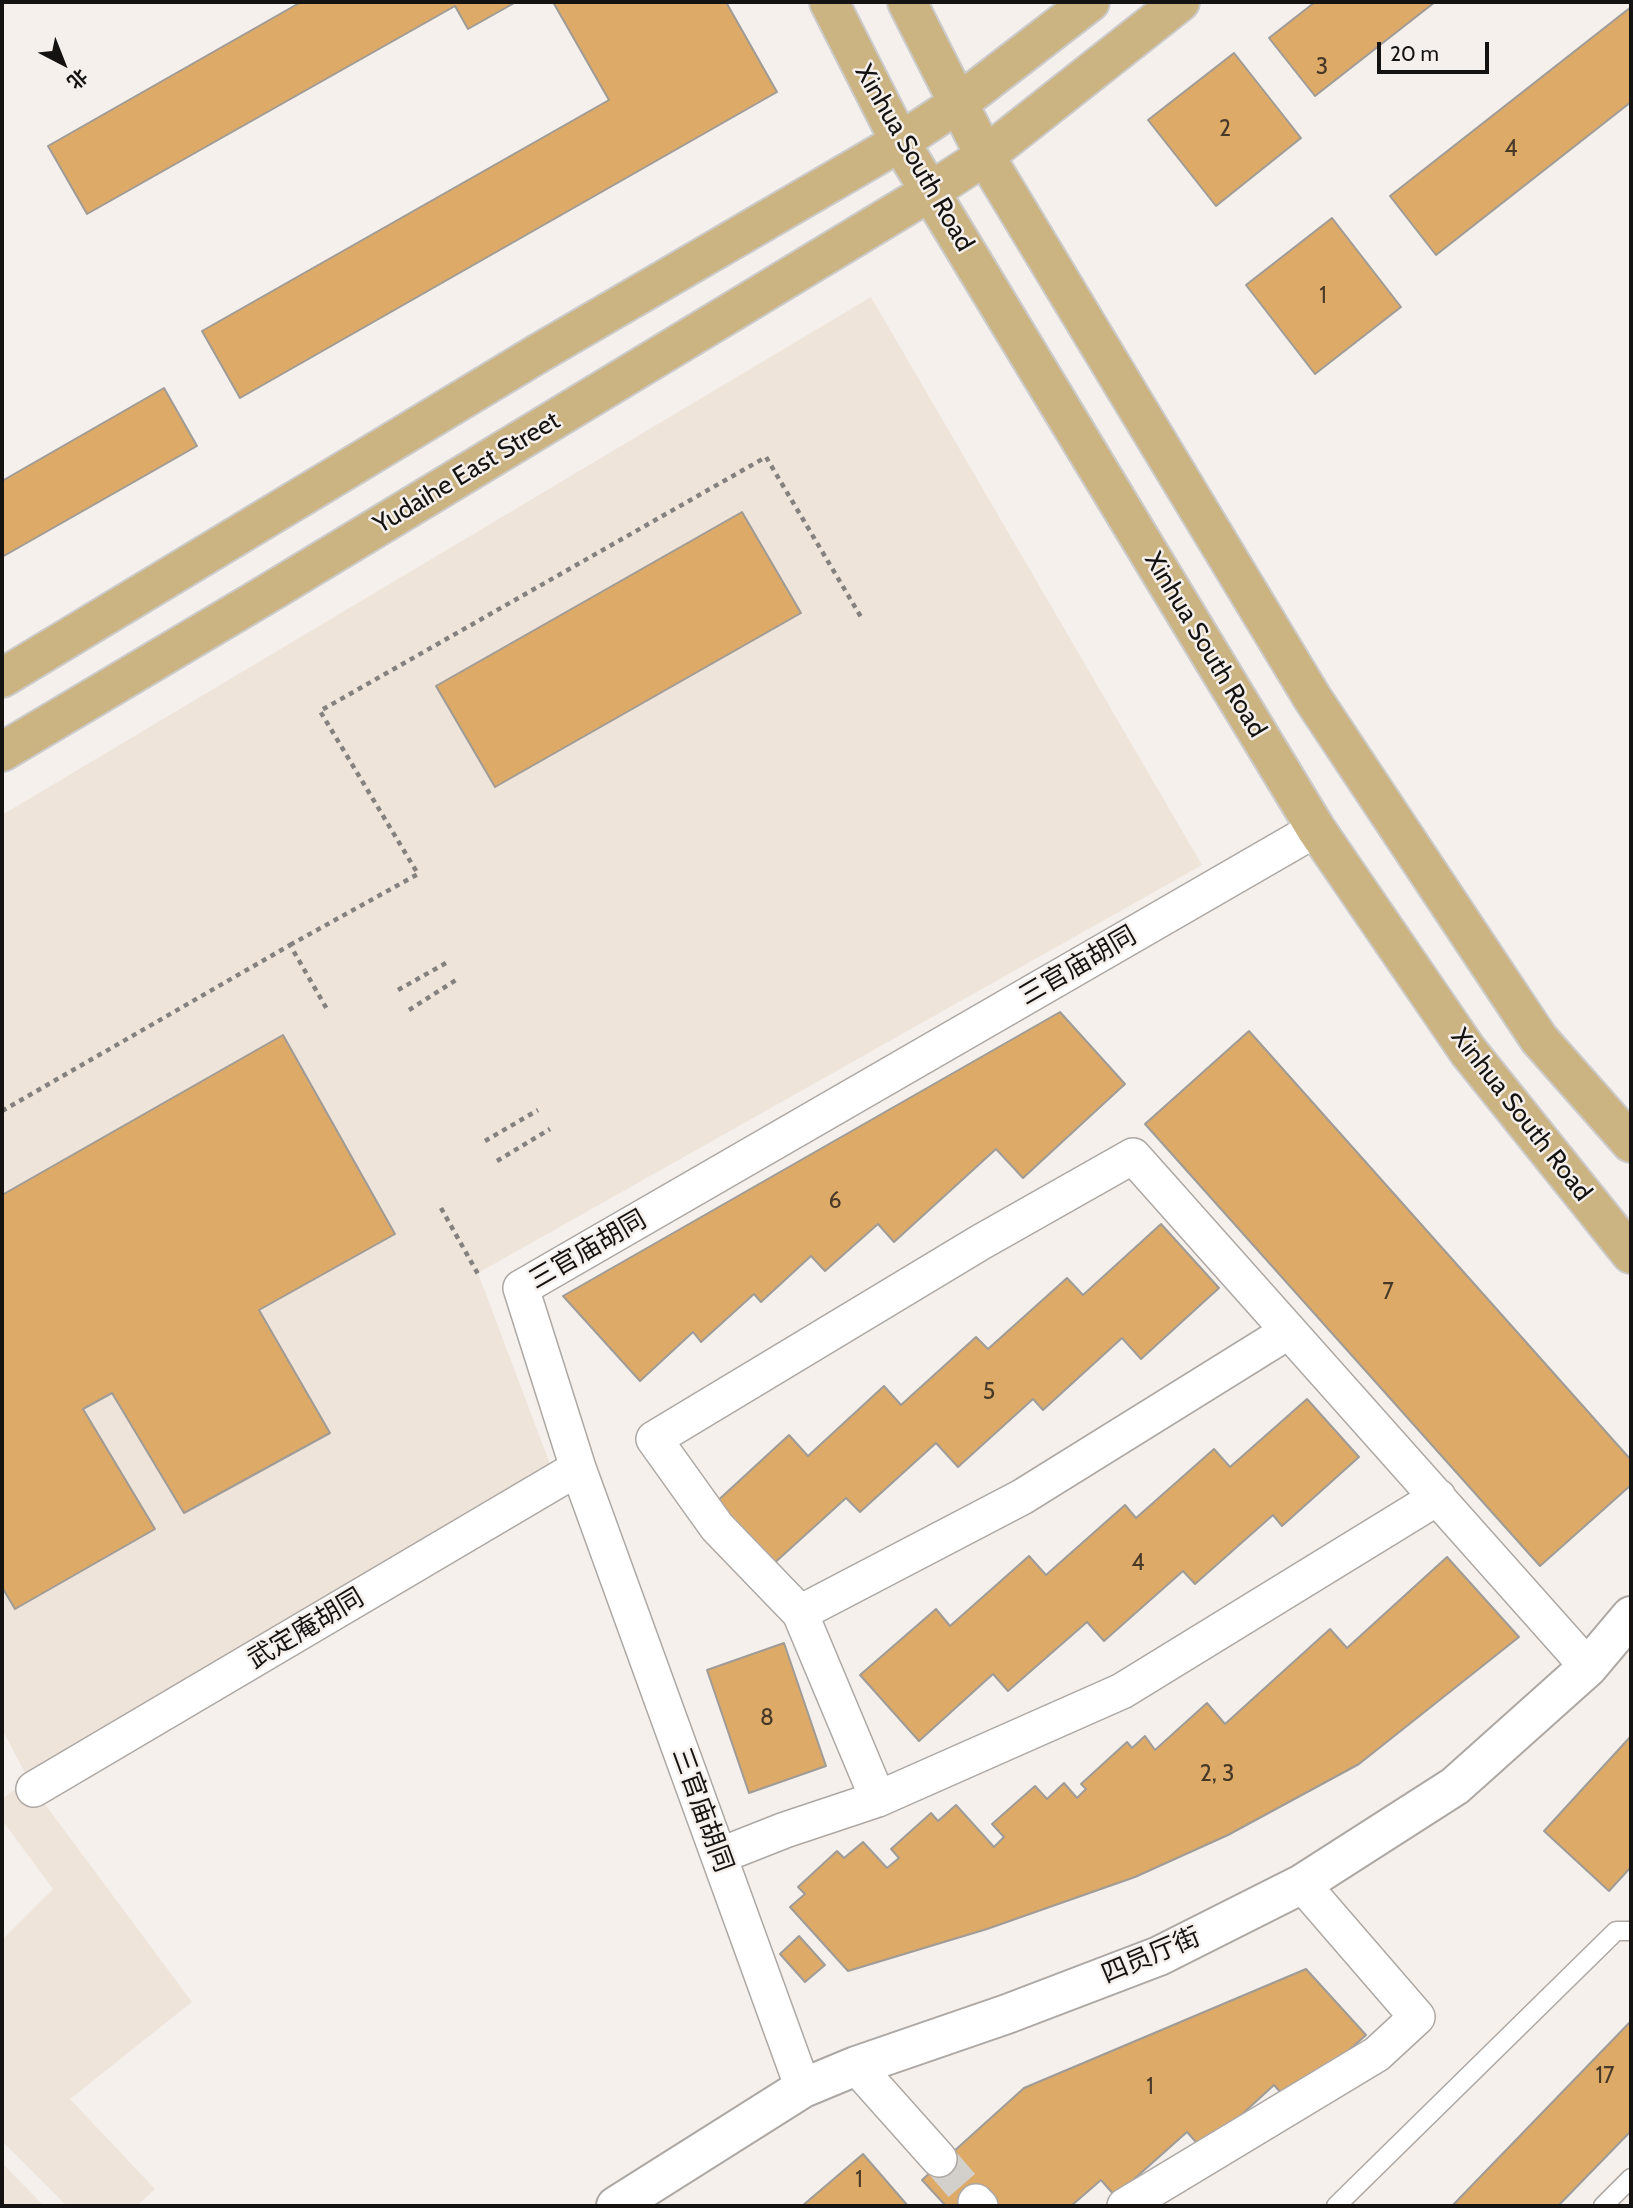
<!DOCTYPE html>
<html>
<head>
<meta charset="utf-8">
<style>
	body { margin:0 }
	#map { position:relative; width:1633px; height:2208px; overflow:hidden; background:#f5f0ec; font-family:Cabin,"Noto Sans SC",sans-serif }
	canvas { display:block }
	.frame { position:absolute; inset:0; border:4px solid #151312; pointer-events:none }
	.north { position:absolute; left:28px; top:28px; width:70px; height:70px; -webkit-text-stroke:5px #f5f0ec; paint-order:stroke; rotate:138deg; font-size:19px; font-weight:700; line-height:28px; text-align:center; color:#151312 }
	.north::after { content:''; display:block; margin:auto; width:24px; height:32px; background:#151312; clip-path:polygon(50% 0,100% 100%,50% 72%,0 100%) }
	.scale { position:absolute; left:1377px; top:42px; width:112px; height:32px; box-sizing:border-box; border:4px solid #151312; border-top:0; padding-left:9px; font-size:21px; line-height:24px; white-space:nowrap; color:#151312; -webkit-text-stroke:5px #f5f0ec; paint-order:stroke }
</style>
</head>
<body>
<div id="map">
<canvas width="1633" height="2208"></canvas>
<div class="frame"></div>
<div class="north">北</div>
<div class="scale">20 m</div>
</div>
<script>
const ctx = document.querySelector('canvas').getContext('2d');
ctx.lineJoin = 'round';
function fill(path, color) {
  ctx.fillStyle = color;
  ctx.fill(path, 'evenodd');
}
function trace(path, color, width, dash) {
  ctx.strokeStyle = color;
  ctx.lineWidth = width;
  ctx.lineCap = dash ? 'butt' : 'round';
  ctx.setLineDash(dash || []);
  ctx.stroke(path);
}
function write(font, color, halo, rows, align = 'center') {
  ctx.font = font + ' Cabin,"Noto Sans SC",sans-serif';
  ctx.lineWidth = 5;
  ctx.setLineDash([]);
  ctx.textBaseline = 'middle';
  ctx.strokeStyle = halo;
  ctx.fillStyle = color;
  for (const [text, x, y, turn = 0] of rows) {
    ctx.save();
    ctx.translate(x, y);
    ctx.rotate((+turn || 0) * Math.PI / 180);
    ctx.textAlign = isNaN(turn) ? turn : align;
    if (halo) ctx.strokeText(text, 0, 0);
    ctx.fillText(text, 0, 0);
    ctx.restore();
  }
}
fill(new Path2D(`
	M871,297L1202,865L478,1273L550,1464L25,1773L2,1729V815Z
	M27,1780L192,2002L70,2099L155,2189L137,2206H67L2,2141V1940L53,1889L2,1820V1799Z
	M2,2163L44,2206H2Z`), '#efe4da');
const building = new Path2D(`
	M301,2H516L468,29L455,6L87,214L48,146Z
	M553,2H726L777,92L240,398L202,331L609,100Z
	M1315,2H1435L1315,96L1269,38Z
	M1631,7V102L1436,255L1390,196Z
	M1234,53L1301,138L1216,206L1148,120Z
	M1332,218L1401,307L1315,374L1246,285Z
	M164,388L197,446L2,557V481Z
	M742,512L801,613L495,787L436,686Z
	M1060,1012L1125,1084L1023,1178L996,1149L894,1242L878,1224L825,1271L811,1256L761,1302L754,1294L701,1342L693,1332L640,1381L563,1296Z
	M1249,1031L1631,1460V1485L1540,1566L1145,1124Z
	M283,1035L395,1234L259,1310L330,1433L184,1513L112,1393L83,1409L155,1529L15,1609L2,1587V1195Z
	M1161,1224L1219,1288L1141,1359L1122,1338L1043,1410L1033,1399L958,1467L936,1443L860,1512L846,1498L770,1567L713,1505L789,1435L808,1456L884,1386L901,1405L976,1337L988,1349L1067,1278L1083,1295Z
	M1307,1399L1359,1457L1282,1526L1273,1515L1195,1584L1183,1571L1104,1641L1087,1622L1008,1691L993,1674L919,1741L860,1675L936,1609L950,1626L1029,1556L1046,1575L1125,1505L1136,1518L1214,1449L1230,1467Z
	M1447,1557L1519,1637L1359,1764L1228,1835L1135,1877L987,1929L848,1971L790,1907L805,1894L798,1887L837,1851L844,1858L863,1842L887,1868L899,1858L891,1849L931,1813L938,1821L956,1805L994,1847L1004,1837L992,1824L1035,1786L1047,1799L1064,1783L1077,1798L1086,1789L1081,1784L1127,1742L1132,1748L1145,1736L1155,1750L1207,1703L1225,1724L1330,1629L1347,1648Z
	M784,1643L826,1766L749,1793L707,1670Z
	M1631,1736V1867L1609,1891L1544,1831Z
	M799,1936L825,1965L805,1982L780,1954Z
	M1306,1969L1366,2035L1290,2103L1274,2085L1203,2150L1187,2132L1115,2196L1101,2180L1071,2206H996L978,2186L956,2206H946L922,2180L1024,2088Z
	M1631,2021V2131L1558,2206H1452Z
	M863,2154L908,2206H802Z`);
fill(building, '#deaa68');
trace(building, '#9f9b96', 2);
trace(new Path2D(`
	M939,2159L976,2202`), '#d3cfcb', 35, [35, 18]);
const lane = new Path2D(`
	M1336,2206L1616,1931H1631
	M1603,2206L1631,2178`);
const street = new Path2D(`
	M800,1613L1022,1497L1289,1331
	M34,1789L578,1468
	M878,1799L800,1613L717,1527L654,1439L981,1242L1133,1156L1588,1667
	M719,1856L785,1830L878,1799L1122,1691L1438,1497
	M856,2066L939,2159
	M803,2088L578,1468L521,1288L1316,829
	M976,2202L980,2206
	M1125,2206L1377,2054L1417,2017L1302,1884`);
const secondary = new Path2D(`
	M616,2206L803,2088L856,2066L1007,2014L1159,1956L1302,1884L1455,1786L1588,1667L1631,1616`);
const primary = new Path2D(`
	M829,2L900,142L1316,829L1468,1051L1631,1254
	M907,2L985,156L1313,699L1539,1039L1631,1143
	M2,678L539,353L900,142L959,103L1090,2
	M2,752L262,597L931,191L985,156L1180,2`);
trace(lane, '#ada8a4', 21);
trace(street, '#ada8a4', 38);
trace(secondary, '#ada8a4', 42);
trace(primary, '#cccbcb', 42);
trace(new Path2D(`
	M290,945L418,874L320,711L766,457L861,617
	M398,990L446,963
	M409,1010L456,980
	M2,1111L290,945L328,1011
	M485,1141L538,1110
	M497,1161L550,1129
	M441,1208L478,1274`), '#84817e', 4.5, [5, 5]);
trace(lane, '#fff', 18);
trace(street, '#fff', 35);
trace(secondary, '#fff', 38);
trace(primary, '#cbb382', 38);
write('23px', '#473928', null, [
	["3",1322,67],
	["2",1225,129],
	["4",1511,149],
	["1",1323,296],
	["6",835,1201],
	["7",1388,1292],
	["5",989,1392],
	["4",1138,1563],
	["8",767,1718],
	["2, 3",1217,1774],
	["17",1605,2076],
	["1",1150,2087],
	["1",859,2180]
]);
write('26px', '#151312', '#f5f0ec', [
	["Xinhua South Road",914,158,60],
	["Yudaihe East Street",467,473,-31],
	["Xinhua South Road",1205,645,59],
	["三官庙胡同",1078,966,-30],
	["Xinhua South Road",1521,1115,52],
	["三官庙胡同",588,1250,-30],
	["武定庵胡同",306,1629,-31],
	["三官庙胡同",702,1810,70],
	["四员厅街",1151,1956,-23]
]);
</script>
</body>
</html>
